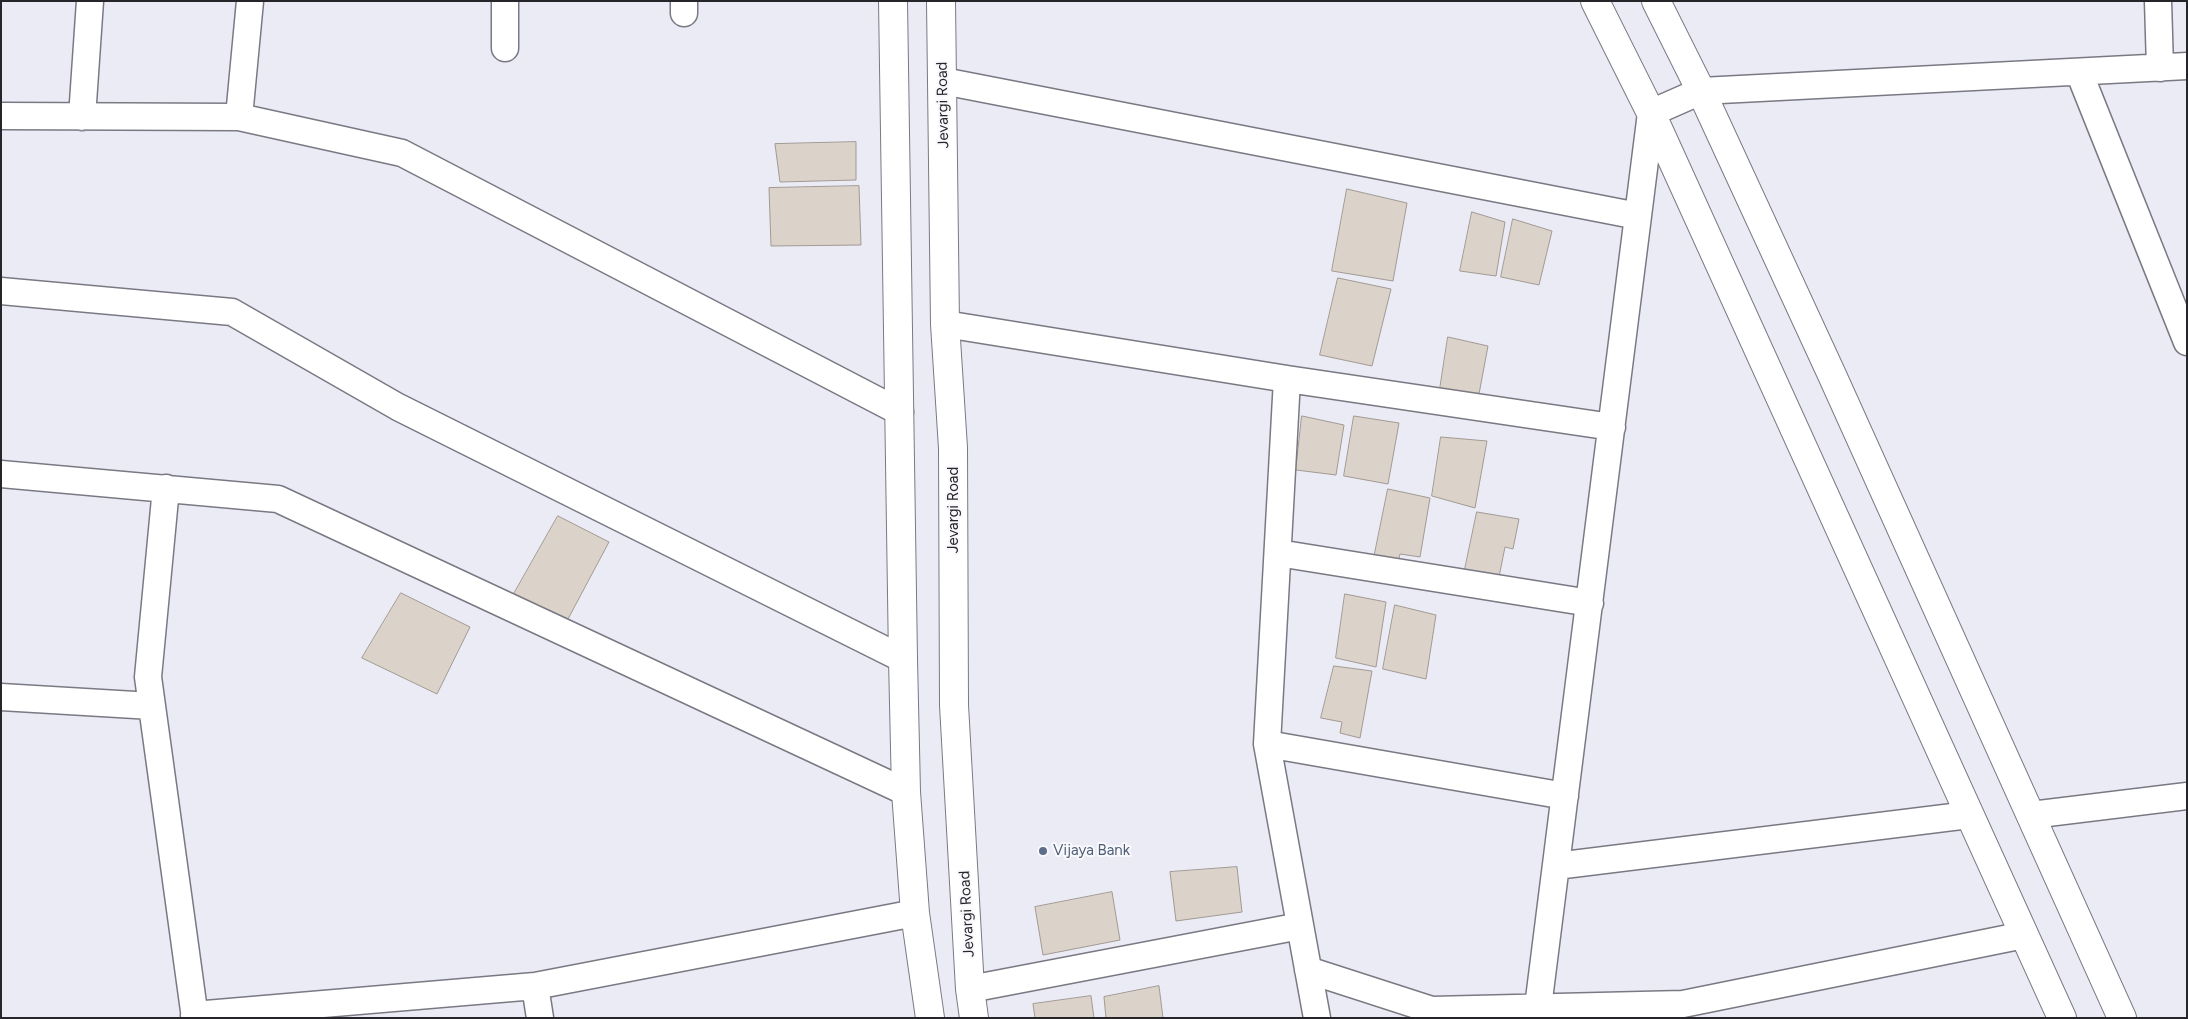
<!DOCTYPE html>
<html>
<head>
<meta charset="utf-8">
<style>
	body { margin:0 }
	#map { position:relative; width:2188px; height:1019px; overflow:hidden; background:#ebebf6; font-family:Figtree,sans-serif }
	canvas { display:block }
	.frame { position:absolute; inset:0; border:2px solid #26262a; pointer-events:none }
</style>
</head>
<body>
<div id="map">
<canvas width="2188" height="1019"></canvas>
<div class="frame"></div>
</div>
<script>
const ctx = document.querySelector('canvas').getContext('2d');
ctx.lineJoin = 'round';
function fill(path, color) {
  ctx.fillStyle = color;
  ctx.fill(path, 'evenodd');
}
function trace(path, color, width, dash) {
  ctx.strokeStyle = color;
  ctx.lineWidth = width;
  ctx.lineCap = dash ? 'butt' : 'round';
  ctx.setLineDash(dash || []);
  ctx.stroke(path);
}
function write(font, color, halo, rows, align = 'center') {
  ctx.font = font + ' Figtree,sans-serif';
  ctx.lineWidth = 4;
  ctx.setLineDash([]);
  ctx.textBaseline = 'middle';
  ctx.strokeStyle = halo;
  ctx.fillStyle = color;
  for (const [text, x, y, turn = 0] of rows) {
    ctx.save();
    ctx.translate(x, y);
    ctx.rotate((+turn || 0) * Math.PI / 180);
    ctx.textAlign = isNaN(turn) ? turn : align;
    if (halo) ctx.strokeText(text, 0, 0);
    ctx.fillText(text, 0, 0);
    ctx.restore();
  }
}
const building = new Path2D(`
	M856,142V180L780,182L775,144Z
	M859,186L861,245L771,246L769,188Z
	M1347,189L1407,203L1393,281L1332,271Z
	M1472,212L1505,222L1496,276L1460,271Z
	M1513,219L1552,231L1539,285L1501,277Z
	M1338,278L1391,289L1372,366L1320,355Z
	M1448,337L1488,346L1479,394L1440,389Z
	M1302,416L1344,425L1336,475L1296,470Z
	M1354,416L1399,423L1388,484L1344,476Z
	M1441,437L1487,441L1475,508L1432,496Z
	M1388,489L1430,498L1420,557L1400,554L1398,563L1374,558Z
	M1477,512L1519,519L1513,549L1505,547L1499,577L1464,574Z
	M558,516L609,542L568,619L546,609L543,618L511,599Z
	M401,593L470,627L437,694L362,658Z
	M1345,594L1386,602L1376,667L1336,658Z
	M1395,605L1436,615L1426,679L1383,669Z
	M1334,666L1372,671L1360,738L1340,733L1342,722L1321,718Z
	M1237,867L1242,912L1176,921L1170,872Z
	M1112,892L1120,940L1043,955L1035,907Z
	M1159,986L1163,1018H1106L1104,997Z
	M1091,996L1094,1018H1035L1033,1004Z`);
fill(building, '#dbd2ca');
trace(building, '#a19a92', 1);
const minor = new Path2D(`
	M684,1V13
	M2158,1L2160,68
	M505,48V1
	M2079,72L2187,342
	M943,81L1638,216
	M1,116L239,117L402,153L900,412
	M82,117L90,1
	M239,117L250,1
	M1,291L232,312L398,407L903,659
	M945,324L1287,379L1267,744L1317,1018
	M1287,379L1612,427
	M1,474L278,499L906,792
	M166,488L148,677L195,1018
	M1278,553L1590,603
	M1,697L152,706
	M1267,744L1565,796
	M2031,815L2187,796
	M1556,866L1969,815
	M1308,970L1432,1010L1683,1004L2024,935
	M970,989L1300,926
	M1538,1007L1651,113L1701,91L2187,66
	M194,1015L535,986
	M540,1018L535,986L915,913`);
const secondary = new Path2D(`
	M893,1L903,659L906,792L915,913L930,1018
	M941,1L945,324L953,448L954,705L970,989L974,1018`);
const primary = new Path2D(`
	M1595,1L1651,113L2062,1018
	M1656,1L1701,91L1832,375L2122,1018`);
trace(minor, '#7a7983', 29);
trace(secondary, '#7a7983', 30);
trace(primary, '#7a7983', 30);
trace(minor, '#fff', 26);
trace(secondary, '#fff', 28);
trace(primary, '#fff', 28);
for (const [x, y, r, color] of [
	[1043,851,5,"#5c6f8a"]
]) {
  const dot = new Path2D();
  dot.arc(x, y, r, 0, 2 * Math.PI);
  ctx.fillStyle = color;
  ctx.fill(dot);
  trace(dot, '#f9f9fd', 2);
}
write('15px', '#26262a', '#f9f9fd', [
	["Jevargi Road",943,105,-91],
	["Jevargi Road",954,510,-90],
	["Jevargi Road",967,914,-93]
]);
write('15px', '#4e5e75', '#f9f9fd', [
	["Vijaya Bank",1053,851]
], 'left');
</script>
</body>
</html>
